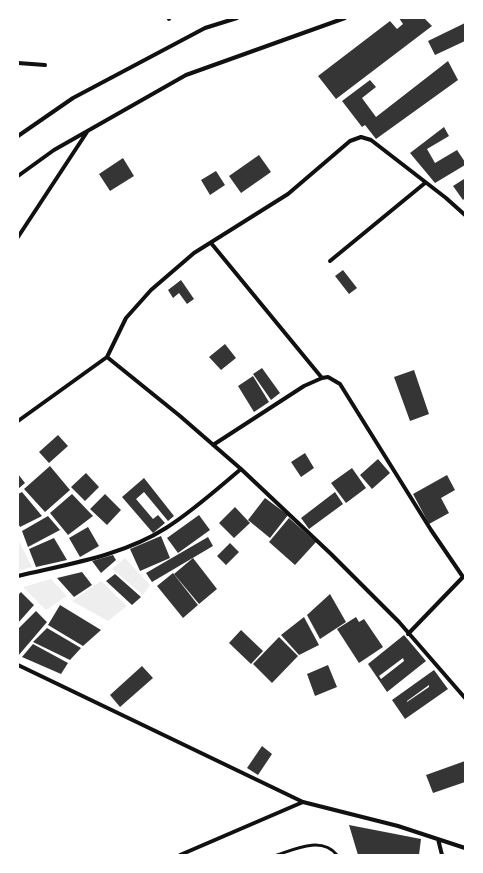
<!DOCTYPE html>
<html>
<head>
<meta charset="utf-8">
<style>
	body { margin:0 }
	#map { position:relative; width:483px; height:873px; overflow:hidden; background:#fff; font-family:Rubik,sans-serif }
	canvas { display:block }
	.frame { position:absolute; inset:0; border:19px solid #fff; pointer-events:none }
</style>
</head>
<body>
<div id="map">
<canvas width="483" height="873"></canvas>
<div class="frame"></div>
</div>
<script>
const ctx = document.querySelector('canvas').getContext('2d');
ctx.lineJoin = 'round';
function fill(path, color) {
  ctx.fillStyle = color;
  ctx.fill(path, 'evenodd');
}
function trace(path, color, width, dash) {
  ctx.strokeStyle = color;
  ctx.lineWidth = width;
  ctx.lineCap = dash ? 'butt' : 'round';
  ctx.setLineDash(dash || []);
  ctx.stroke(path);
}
fill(new Path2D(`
	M18,539L32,567L18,571Z
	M125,558L150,585L143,595L112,569Z
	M51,579L67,596L46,610L23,587Z
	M101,581L127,606L108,621L72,601Z`), '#eee');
fill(new Path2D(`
	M399,18H424L432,26L336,99L318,76L390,21L397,29L403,24Z
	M465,23V41L435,55L428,41Z
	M448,61L458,80L376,139L365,125L362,127L342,101L370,80L376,87L362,98L376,117Z
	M444,127L449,136L427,149L435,163L457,150L465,162V165L435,183L410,153Z
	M259,155L271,172L241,193L229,176Z
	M123,158L134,176L110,191L99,174Z
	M216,171L225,185L210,195L201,180Z
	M464,179L465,181V198L463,200L453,186Z
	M343,270L357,288L349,294L335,276Z
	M181,280L194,299L187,304L179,293L173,298L168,290Z
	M225,344L236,358L221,370L209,357Z
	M262,368L280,393L271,400L253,374Z
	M414,370L429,414L410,421L394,377Z
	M253,376L269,402L254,412L238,386Z
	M58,435L68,446L49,463L39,452Z
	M305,453L314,468L301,477L291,462Z
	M378,459L390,473L372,489L360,475Z
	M50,466L70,490L45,512L24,489Z
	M352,468L366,488L346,503L331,483Z
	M86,473L99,487L85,501L71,487Z
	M18,474L25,483L18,489Z
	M447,475L455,490L441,498L449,513L429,524L413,494Z
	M144,478L174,516L168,521L144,492L136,499L153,519L158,515L165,523L153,533L122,497Z
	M22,492L42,516L20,527L18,523V494Z
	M335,492L343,504L309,529L301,518Z
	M72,494L93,516L68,535L50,513Z
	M105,494L121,510L107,525L90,509Z
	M265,498L288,515L270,538L248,520Z
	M235,507L250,523L234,538L219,523Z
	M199,515L210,530L178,553L167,538Z
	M48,516L60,530L28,547L22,531Z
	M289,518L316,542L295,565L269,542Z
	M88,527L99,546L80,557L69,538Z
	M161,536L170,558L140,571L130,549Z
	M208,537L213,546L152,582L146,573Z
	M54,538L67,560L36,567L29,549Z
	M230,543L239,552L226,565L217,556Z
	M113,555L116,560L101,573L92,561Z
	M193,558L217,589L199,604L174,574Z
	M82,572L92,585L74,597L57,578Z
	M173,573L198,605L183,618L157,586Z
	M115,574L141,597L132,605L106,581Z
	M21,592L34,605L18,623V595Z
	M330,594L346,622L320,639L307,615Z
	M60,605L101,630L83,646L48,625Z
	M36,611L47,622L18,656V629Z
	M304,617L319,645L299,655L281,635Z
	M356,617L359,622L364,619L383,647L359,663L337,629Z
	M47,628L81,648L70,660L33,642Z
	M241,630L263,651L251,664L229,643Z
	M404,635L426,661L387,692L368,664ZM403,658L404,661L381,679L379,676Z
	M279,637L298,656L272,683L253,664Z
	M33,644L68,663L61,674L22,657Z
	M328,665L337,687L315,696L307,674Z
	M142,666L153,678L120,707L110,695Z
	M434,670L448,689L405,719L392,700ZM429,685V687L407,702V701Z
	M262,746L272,754L258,775L247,768Z
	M465,761V782L433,793L426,775Z
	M349,825L421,839L419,855H358Z`), '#353535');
trace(new Path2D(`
	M277,855C295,849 322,836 337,855`), '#111', 3);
trace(new Path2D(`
	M169,18V19
	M18,63L45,65
	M18,136L73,98L205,28L237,18
	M18,176L54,150L186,75L345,18
	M18,237L87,132
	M211,243L322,378
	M330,261L425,183
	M107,357L180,416L241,469L331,554L399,622L465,698
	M18,421L107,357L126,318L151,290L194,253L288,194L350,141L361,137L371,140L446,198L465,215
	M213,445L304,386L322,378L328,377L340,384L431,530L463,577L408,634
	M18,576C68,564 122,556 166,528C193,511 217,489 241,469
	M18,665L303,802
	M438,839L442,855
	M180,855L303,802L398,826L465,848`), '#111', 4);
</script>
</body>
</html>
